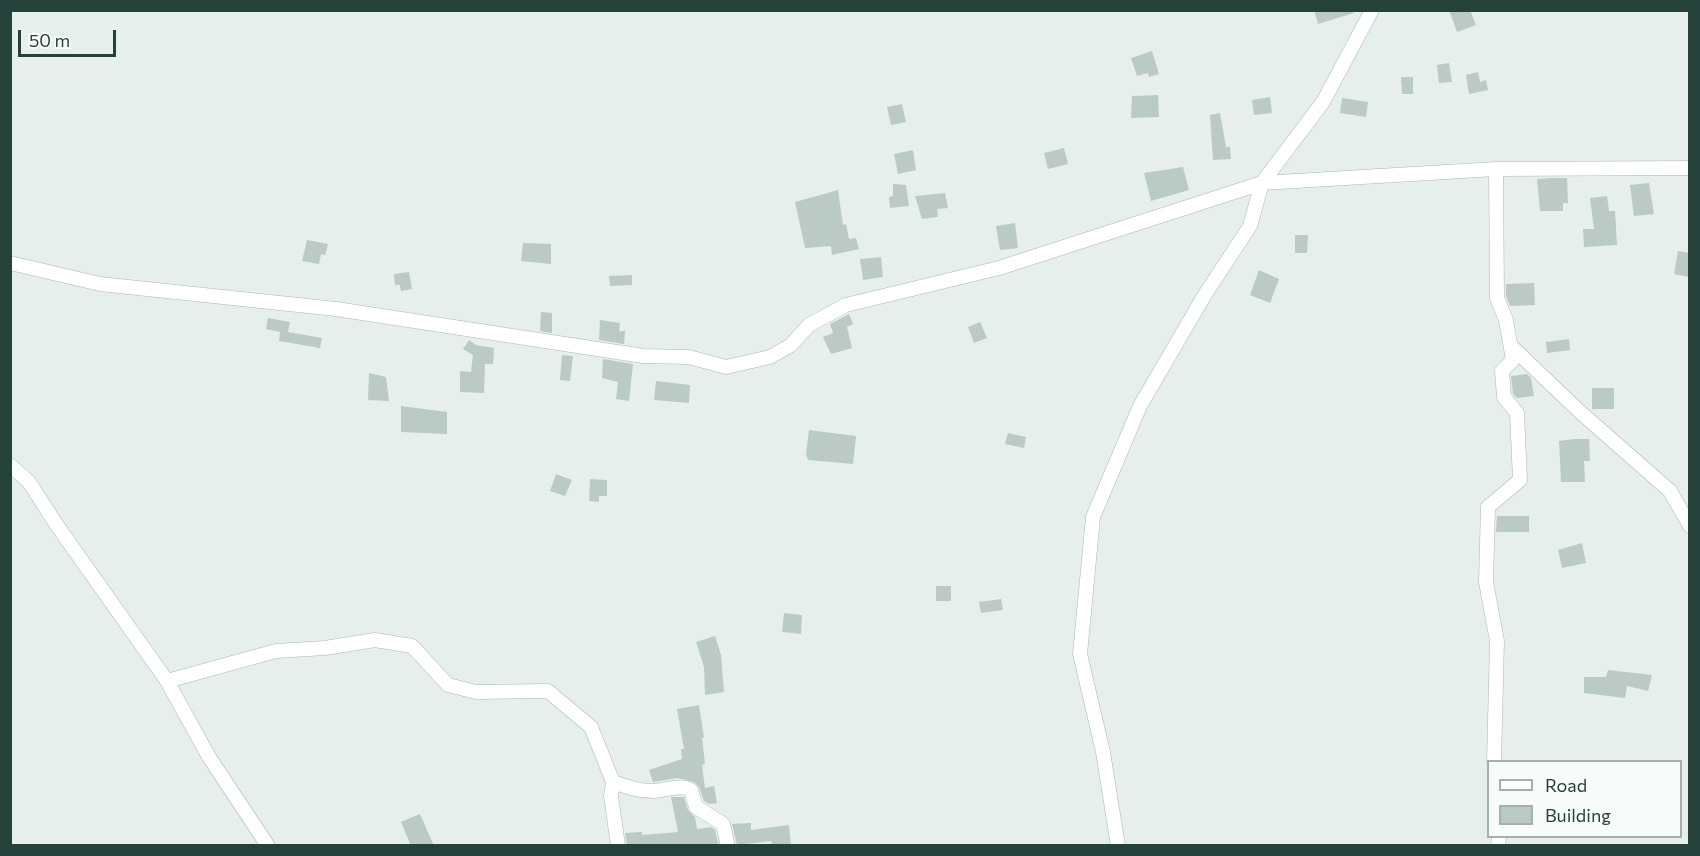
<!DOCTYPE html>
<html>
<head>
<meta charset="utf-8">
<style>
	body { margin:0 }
	#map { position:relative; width:1700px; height:856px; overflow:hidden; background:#e6efeb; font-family:Commissioner,sans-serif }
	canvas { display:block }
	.frame { position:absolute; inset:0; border:12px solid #24423a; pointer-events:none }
	.legend { position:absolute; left:1487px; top:760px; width:195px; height:78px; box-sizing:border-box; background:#f7fbf9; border:2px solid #a3b1ad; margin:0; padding:8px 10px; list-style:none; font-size:18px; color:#24423a }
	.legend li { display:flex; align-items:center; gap:12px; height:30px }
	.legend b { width:30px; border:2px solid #a3b1ad }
	.scale { position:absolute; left:18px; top:30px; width:98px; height:27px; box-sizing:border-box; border:3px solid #24423a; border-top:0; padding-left:8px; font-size:18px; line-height:21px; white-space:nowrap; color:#24423a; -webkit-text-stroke:4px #f7fbf9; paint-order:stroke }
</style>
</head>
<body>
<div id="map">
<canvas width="1700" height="856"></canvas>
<div class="frame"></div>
<ul class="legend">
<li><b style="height:8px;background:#fff"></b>Road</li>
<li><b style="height:16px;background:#bbcac4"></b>Building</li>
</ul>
<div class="scale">50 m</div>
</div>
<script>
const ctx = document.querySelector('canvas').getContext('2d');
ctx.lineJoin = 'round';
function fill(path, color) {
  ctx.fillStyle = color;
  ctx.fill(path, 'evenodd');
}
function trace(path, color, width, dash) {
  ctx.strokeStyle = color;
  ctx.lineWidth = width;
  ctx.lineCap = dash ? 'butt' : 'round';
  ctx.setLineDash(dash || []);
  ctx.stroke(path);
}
fill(new Path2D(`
	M1314,10H1354V13L1318,24Z
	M1449,10H1470L1476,25L1457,32Z
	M1152,51L1159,74L1149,77L1148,73L1137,76L1131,58Z
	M1449,63L1452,82L1439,83L1437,65Z
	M1478,72L1480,82L1486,80L1488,90L1469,94L1466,75Z
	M1401,77H1413V94H1402Z
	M1158,95L1159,117L1131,118L1132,96Z
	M1270,97L1272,113L1254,115L1252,100Z
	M1342,98L1368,102L1366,117L1340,113Z
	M902,104L906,122L891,125L887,107Z
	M1220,113L1226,147H1230L1231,159L1213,160L1210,115Z
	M1064,148L1068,164L1048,169L1044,153Z
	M913,150L916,170L898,174L894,154Z
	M1183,167L1189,190L1151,201L1144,173Z
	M1552,178H1567L1568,203H1563V211H1540L1537,179Z
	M1649,183L1654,214L1634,216L1630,185Z
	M893,184L906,185L909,206L890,208L889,197L893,196Z
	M838,190L843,225L846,224L849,239L856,238L859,249L832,255L831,246L805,248L795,202Z
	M945,193L948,208L937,209L938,217L922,219L915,196Z
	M1607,196L1609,211H1615L1617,245L1584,247L1583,229H1594L1590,198Z
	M1015,223L1018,248L1000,250L996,226Z
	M1295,235H1308L1307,253H1295Z
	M307,240L328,244L325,255L321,254L319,264L302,261Z
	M523,243L551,244V264L521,261Z
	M1678,251L1689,253V277L1674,274Z
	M881,257L883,277L863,280L860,259Z
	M1259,270L1279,279L1270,303L1250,295Z
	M409,272L412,289L401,291L400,285H395L394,274Z
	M632,275V285L610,286L609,276Z
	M1534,283L1535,305L1510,306L1506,296V284Z
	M541,312L552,313V333L540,331Z
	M849,314L853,324L847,327L852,348L831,354L823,337L833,333L830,324Z
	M268,318L290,322L288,332L322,338L320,348L279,341L280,332L266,329Z
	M600,320L620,323L619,331H625L624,344L599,340Z
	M980,322L987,338L974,343L968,327Z
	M1569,339L1570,350L1547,353L1546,342Z
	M469,340L476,345L494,348L493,364H485L484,393L460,392V371L471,372L473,355L463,349Z
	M562,355L573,356L570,381L560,380Z
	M603,359L633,364L629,401L616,399L618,382L602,378Z
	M369,373L386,377L389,401L368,400Z
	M1527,374L1531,378L1534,396L1517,398L1513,394L1511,376Z
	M656,381L690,385L689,403L654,400Z
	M1592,388H1614V409H1592Z
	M401,406L447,412V434L401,432Z
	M809,430L856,436L853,464L808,460L806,454Z
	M1008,433L1026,437L1024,448L1005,444Z
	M1574,439H1589L1590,461H1584L1585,482H1561L1559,441Z
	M556,474L572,480L565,496L550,491Z
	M590,479L607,480V496H599V502L589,501Z
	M1497,516H1529V532H1496Z
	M1582,543L1586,563L1562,568L1558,550Z
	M936,586H951V601H936Z
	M1001,599L1003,610L981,613L979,602Z
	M784,613L802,615L801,634L782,632Z
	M715,636L721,655L724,692L705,695L704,667L696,642Z
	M1608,670L1652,675L1648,691L1627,686L1625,698L1584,693V677H1606Z
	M699,705L704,738H702L705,764L702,765L705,788L714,786L717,803L709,804L704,801L699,787L694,782L678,778L653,782L649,770L682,759L681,749H684L677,709Z
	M671,797H684L688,810L695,817L697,829L711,827L715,830L719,846H627L625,833L642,832V835L678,832Z
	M420,814L434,846H411L401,822Z
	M751,823V830L789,825L791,846L772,844L771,841L737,845L732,824Z`), '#bbcac4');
const minor = new Path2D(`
	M10,263L100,284L336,309L643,356L689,357L726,367L770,357L791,345L809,325L846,305L999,268L1262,183L1323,102L1372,10
	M1512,347L1579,411L1670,491L1690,526
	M10,465L29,482L56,524L167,681L209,757L268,846
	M167,681L276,651L325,648L375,640L412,646L448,685L476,692L548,691L591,727L613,782C627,787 638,791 654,791C667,790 679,784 691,790L696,807L723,824L728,846
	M1494,762L1497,641L1486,582L1488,507L1520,480L1517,413L1504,397L1502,371L1513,360L1506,320L1497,298L1496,169
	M613,782L611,796L618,846
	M1118,846L1103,752L1080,654L1093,517L1140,406L1204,296L1250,226L1262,183L1496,169L1690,168
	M1498,846L1499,836`);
trace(minor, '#a8b8b2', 15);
trace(minor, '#fff', 14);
</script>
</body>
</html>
